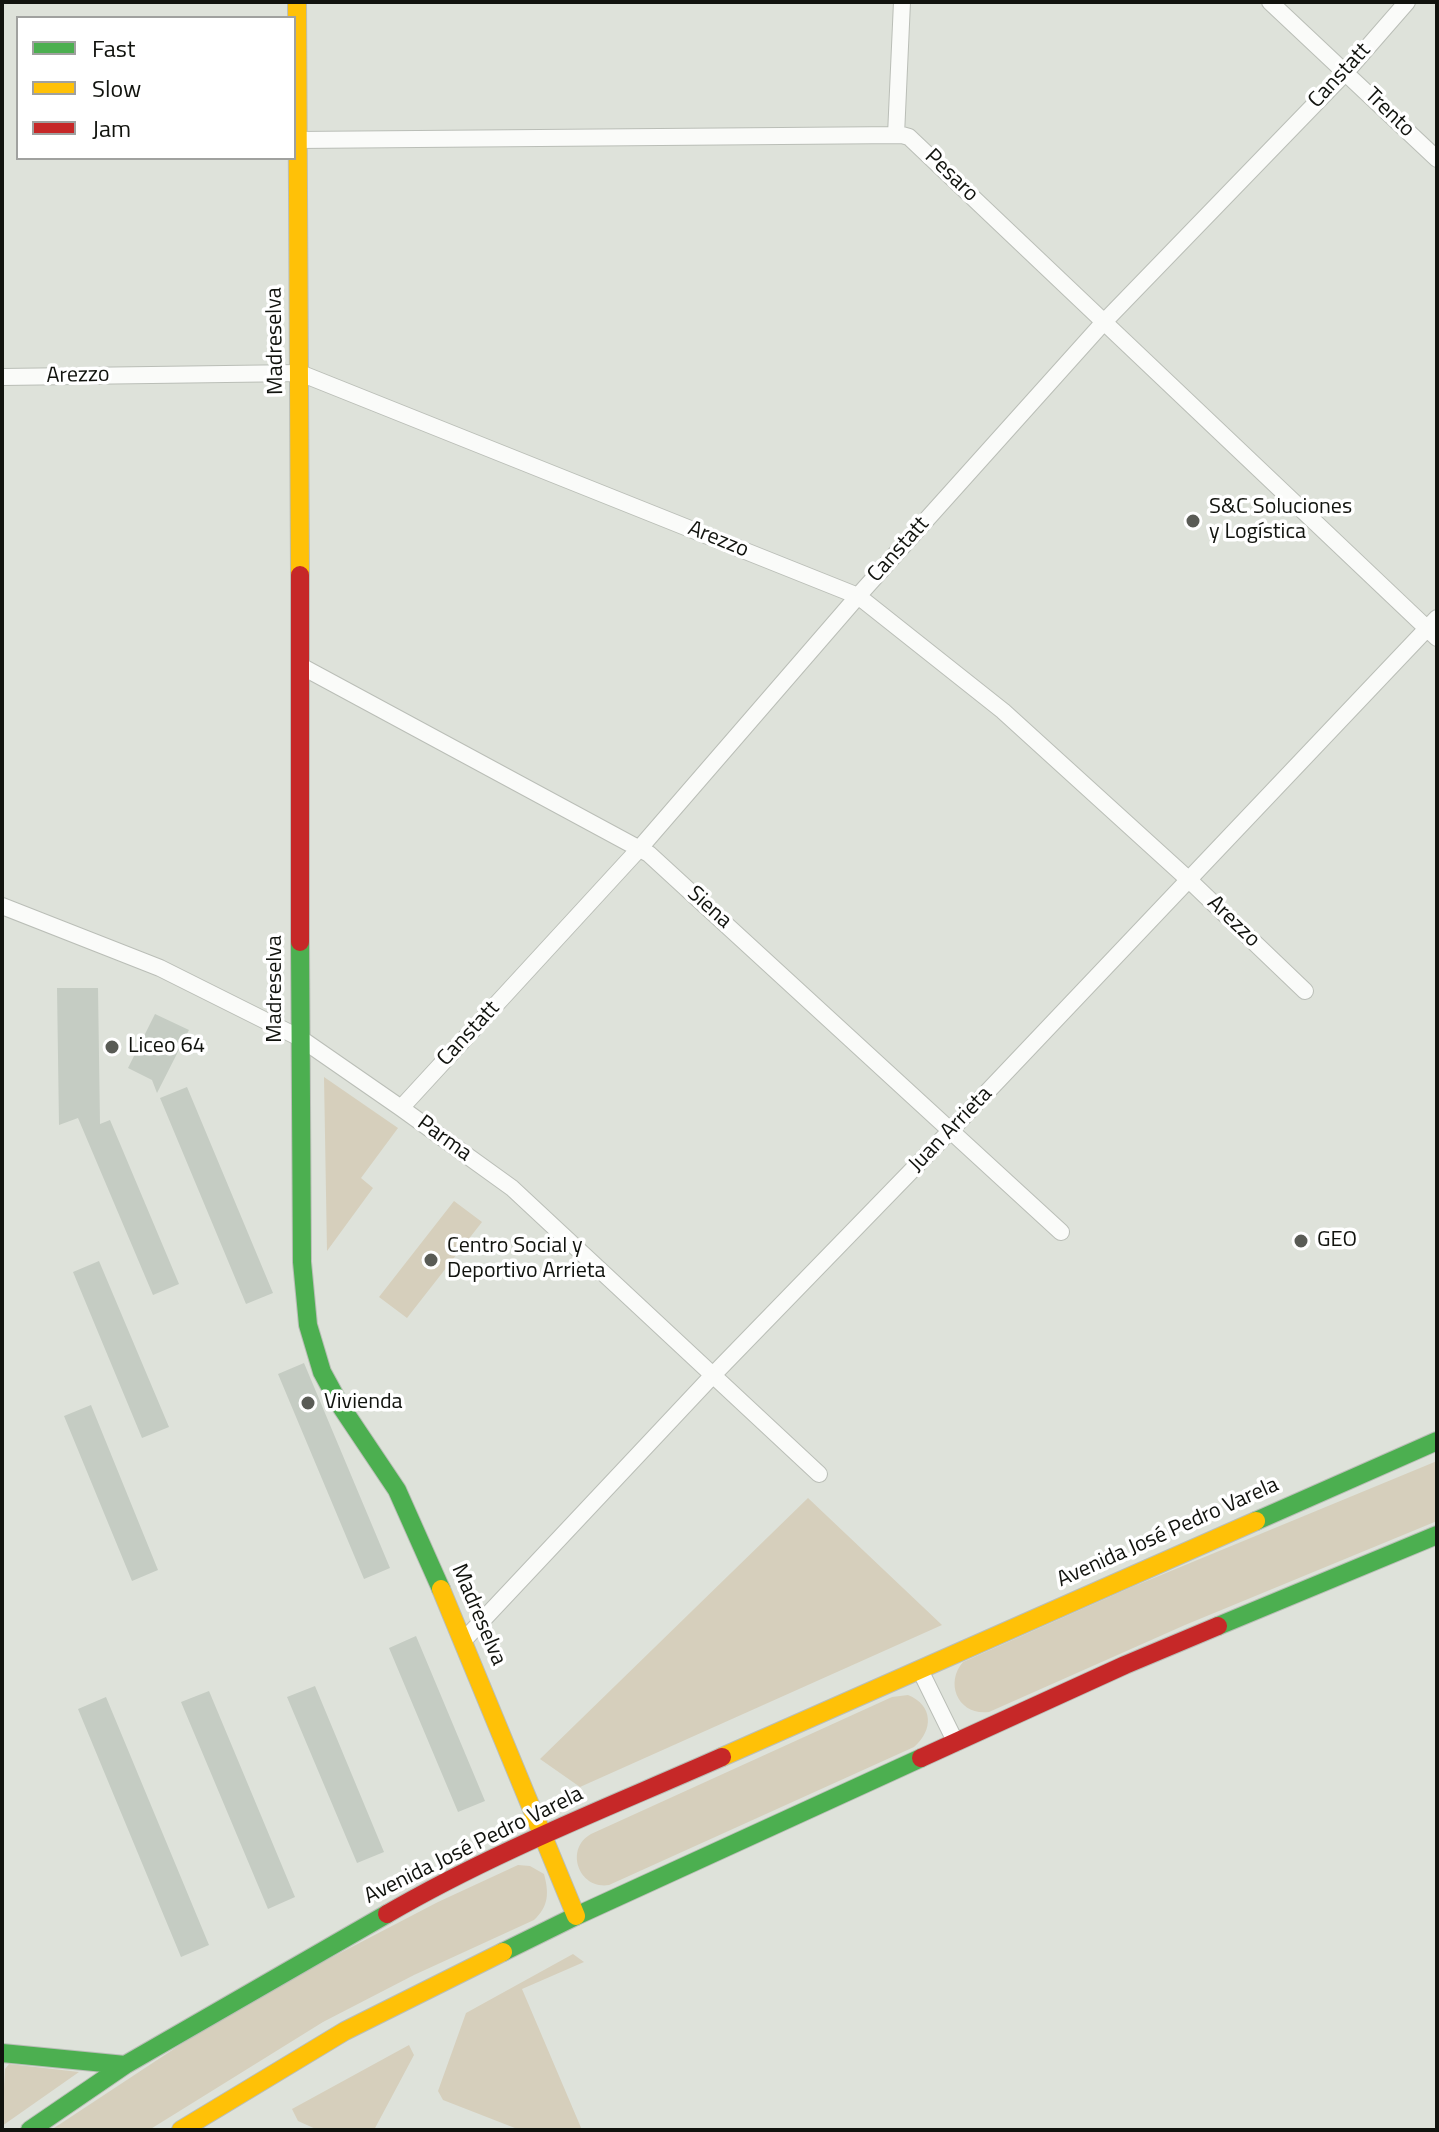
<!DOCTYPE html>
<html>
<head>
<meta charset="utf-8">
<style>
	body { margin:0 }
	#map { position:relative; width:1439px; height:2132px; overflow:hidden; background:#dee2da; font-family:"Titillium Web",sans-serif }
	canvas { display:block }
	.frame { position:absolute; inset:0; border:4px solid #11130e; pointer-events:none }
	.legend { position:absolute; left:16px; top:16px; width:280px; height:144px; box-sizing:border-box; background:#fff; border:2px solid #a0a19f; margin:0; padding:10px 14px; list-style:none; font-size:24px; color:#11130e }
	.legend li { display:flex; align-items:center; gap:16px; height:40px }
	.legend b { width:40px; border:2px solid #a0a19f }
</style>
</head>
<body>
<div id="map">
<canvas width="1439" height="2132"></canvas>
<div class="frame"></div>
<ul class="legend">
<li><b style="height:10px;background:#4caf50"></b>Fast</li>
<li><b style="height:10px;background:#ffc107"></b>Slow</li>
<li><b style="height:10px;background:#c62828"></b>Jam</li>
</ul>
</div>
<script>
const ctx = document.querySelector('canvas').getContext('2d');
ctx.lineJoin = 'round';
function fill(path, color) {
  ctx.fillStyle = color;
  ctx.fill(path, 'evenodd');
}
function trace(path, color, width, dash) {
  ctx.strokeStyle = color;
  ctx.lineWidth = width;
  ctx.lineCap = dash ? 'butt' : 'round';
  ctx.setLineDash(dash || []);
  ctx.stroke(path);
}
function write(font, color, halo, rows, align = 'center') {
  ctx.font = font + ' "Titillium Web",sans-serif';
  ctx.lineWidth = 7;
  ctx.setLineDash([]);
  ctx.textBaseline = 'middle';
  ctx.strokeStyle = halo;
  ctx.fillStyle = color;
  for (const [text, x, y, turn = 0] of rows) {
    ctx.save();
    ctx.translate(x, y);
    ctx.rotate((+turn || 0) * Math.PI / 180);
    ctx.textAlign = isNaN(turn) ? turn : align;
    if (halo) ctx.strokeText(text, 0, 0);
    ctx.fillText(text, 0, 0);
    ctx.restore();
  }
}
fill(new Path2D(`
	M324,1077L398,1128L361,1178L373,1188L327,1251Z
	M454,1201L482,1222L407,1318L379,1297Z
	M1437,1461V1521L1185,1625L989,1712C959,1716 944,1684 963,1662L1132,1587Z
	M808,1498L942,1625L580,1787L540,1759Z
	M908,1695C933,1705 934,1730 914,1747L609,1885C579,1890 564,1849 591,1834L892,1697Z
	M518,1865L530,1866L544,1874C549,1893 549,1906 534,1920L414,1975L323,2022L149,2130H51L195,2035L319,1964L438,1902Z
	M573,1954L584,1962L522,1989L582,2130H520L443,2100L438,2091L466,2013Z
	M409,2045L414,2055L374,2130H318L298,2121L292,2109Z
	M9,2064L79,2072L2,2126L5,2069Z`), '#d6cfbc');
fill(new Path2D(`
	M57,988H98L100,1124L110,1120L179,1284L153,1295L78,1118L59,1125Z
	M155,1014L189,1030L157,1093L152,1080L128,1068Z
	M187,1087L273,1293L246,1304L160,1098Z
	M99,1261L169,1427L142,1438L73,1272Z
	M304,1363L390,1568L364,1579L278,1374Z
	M91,1405L158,1570L132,1581L64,1416Z
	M416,1636L485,1801L458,1812L389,1648Z
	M315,1686L384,1852L357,1863L287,1697Z
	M209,1691L295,1897L268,1909L181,1702Z
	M106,1697L209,1945L181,1957L78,1709Z`), '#c5ccc3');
const street = new Path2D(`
	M1270,2L1437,159
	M896,135L902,2
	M297,140L902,135L909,137L1437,638
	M2,377L300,373L858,596L1003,711L1189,880L1305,991
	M299,665L649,854L1061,1232
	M2,906L160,968L300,1038L401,1108L512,1188L819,1474
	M401,1108L639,849L858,596L1103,323L1346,72L1407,2
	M464,1640L714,1374L952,1129L1437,618
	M920,1670L956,1743`);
const fast = new Path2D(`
	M300,942L302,1262L308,1325L322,1372L340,1405L397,1490L441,1589
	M1256,1521L1437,1441
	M1218,1626L1437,1535
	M503,1952L576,1916L921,1758
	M2,2053L125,2065
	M30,2130L125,2065L387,1914`);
const slow = new Path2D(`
	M297,2L300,575
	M441,1589L576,1916
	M722,1757L1256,1521
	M181,2130L345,2031L503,1952`);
const jam = new Path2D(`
	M300,575V942
	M921,1758L1125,1665L1218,1626
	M387,1914C493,1852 609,1807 722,1757`);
trace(street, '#babeb7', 18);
trace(fast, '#babeb7', 20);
trace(slow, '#babeb7', 20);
trace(jam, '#babeb7', 20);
trace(street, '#fafbf9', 16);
trace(fast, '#4caf50', 18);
trace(slow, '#ffc107', 18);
trace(jam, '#c62828', 18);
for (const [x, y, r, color] of [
	[1193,521,8,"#595b55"],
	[112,1047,8,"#595b55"],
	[1301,1241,8,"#595b55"],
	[431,1260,8,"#595b55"],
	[308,1403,8,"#595b55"]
]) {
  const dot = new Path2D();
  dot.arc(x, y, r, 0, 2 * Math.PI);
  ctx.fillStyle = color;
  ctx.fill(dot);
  trace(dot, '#fff', 3);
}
write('22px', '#11130e', '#fff', [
	["Canstatt",1340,76,-47],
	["Trento",1389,113,44],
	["Pesaro",951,176,44],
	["Madreselva",276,341,-91],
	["Arezzo",78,376,-1],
	["Arezzo",718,540,22],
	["Canstatt",899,550,-48],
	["Siena",709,908,42],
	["Arezzo",1233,922,44],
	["Madreselva",276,989,-90],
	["Canstatt",469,1034,-47],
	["Juan Arrieta",951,1130,-46],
	["Parma",444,1139,36],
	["Avenida José Pedro Varela",1168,1533,-24],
	["Madreselva",478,1615,67],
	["Avenida José Pedro Varela",474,1846,-26]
]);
write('22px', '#11130e', '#fff', [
	["S&C Soluciones",1209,508],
	["y Logística",1209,533],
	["Liceo 64",128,1047],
	["GEO",1317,1241],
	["Centro Social y",447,1247],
	["Deportivo Arrieta",447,1272],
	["Vivienda",324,1403]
], 'left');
</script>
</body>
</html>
